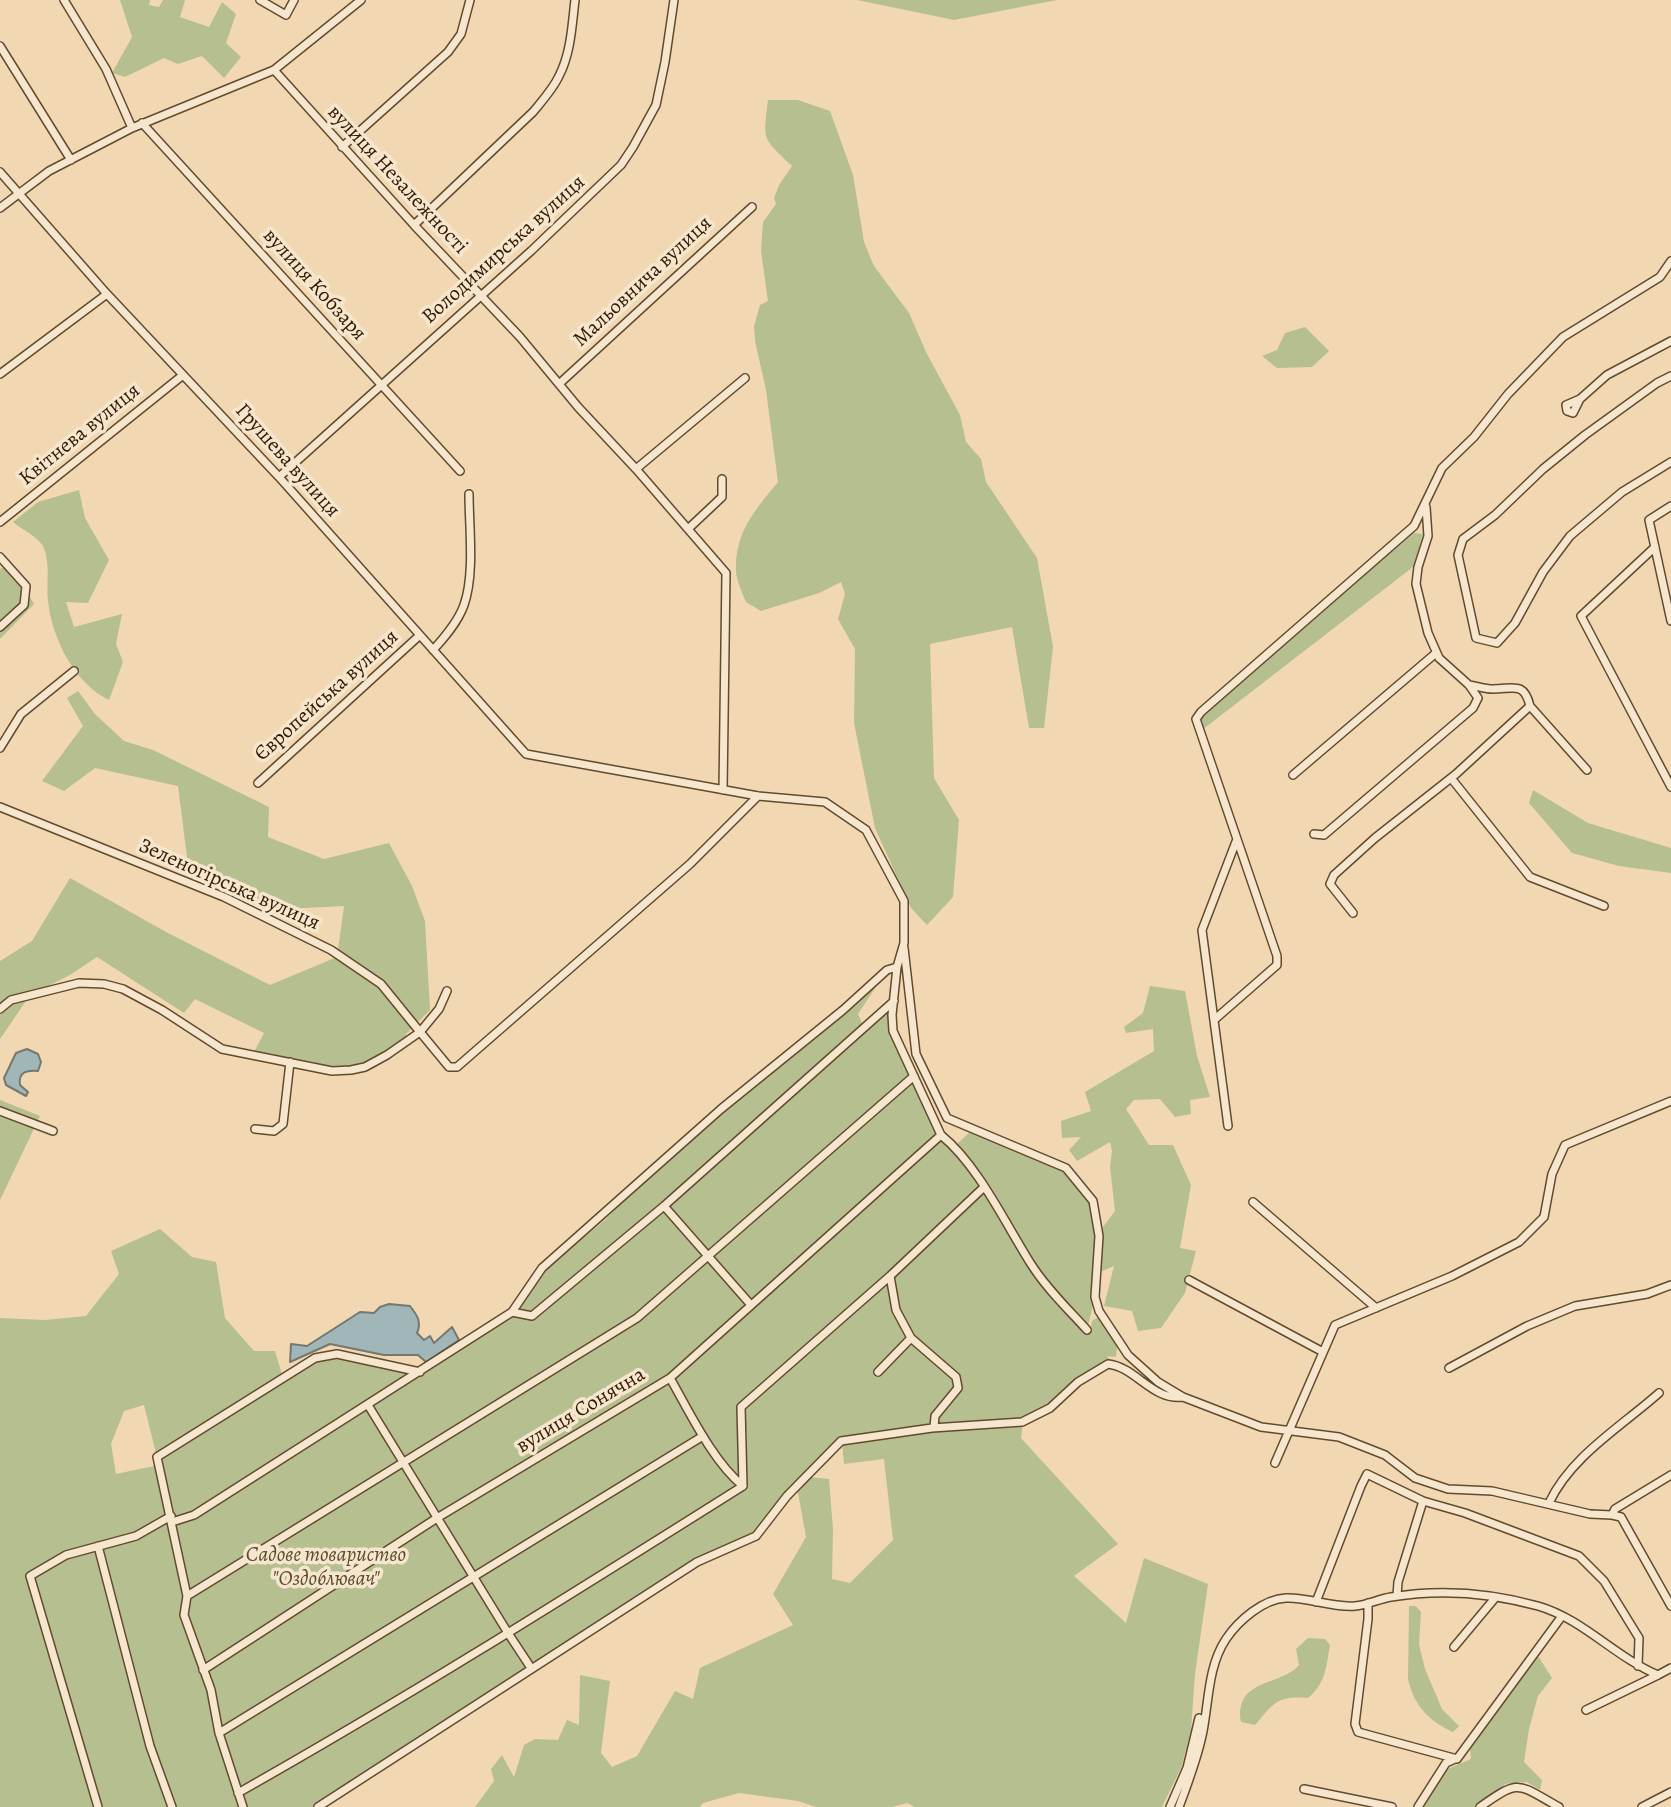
<!DOCTYPE html>
<html>
<head>
<meta charset="utf-8">
<style>
	body { margin:0 }
	canvas { display:block; background:#f1d8b2 }
</style>
</head>
<body>
<canvas width="1671" height="1807"></canvas>
<script>
const ctx = document.querySelector('canvas').getContext('2d');
ctx.lineJoin = 'round';
function fill(path, color) {
  ctx.fillStyle = color;
  ctx.fill(path, 'evenodd');
}
function trace(path, color, width, dash) {
  ctx.strokeStyle = color;
  ctx.lineWidth = width;
  ctx.lineCap = dash ? 'butt' : 'round';
  ctx.setLineDash(dash || []);
  ctx.stroke(path);
}
function write(font, color, halo, rows, align = 'center') {
  ctx.font = font + ' Alegreya,serif';
  ctx.lineWidth = 7;
  ctx.setLineDash([]);
  ctx.textBaseline = 'middle';
  ctx.strokeStyle = halo;
  ctx.fillStyle = color;
  for (const [text, x, y, turn = 0] of rows) {
    ctx.save();
    ctx.translate(x, y);
    ctx.rotate((+turn || 0) * Math.PI / 180);
    ctx.textAlign = isNaN(turn) ? turn : align;
    if (halo) ctx.strokeText(text, 0, 0);
    ctx.fillText(text, 0, 0);
    ctx.restore();
  }
}
fill(new Path2D(`
	M120,0H150L149,5L159,7L163,0H185L180,17L209,27L222,2L236,14L226,43L241,57L224,78L202,56L178,64L164,58L125,77L112,73L132,37Z
	M857,0H1057L954,20Z
	M768,100H798L830,111L853,175L864,242L874,266L909,313L927,354L960,415L966,442L981,459L986,482L1037,558L1053,647L1044,728H1029L1012,627L930,644L934,778L959,820L953,897L927,925L911,908L875,828L854,723L855,649L838,619L845,594L841,582L819,593L761,611L746,602C742,592 736,580 736,570C735,532 755,510 778,482L766,390L755,341L754,326L760,305L768,301L761,251L763,222L776,204L774,198L779,185L792,166C762,137 763,142 768,100Z
	M1305,327L1329,351L1312,367L1277,368L1262,356L1277,350L1285,333Z
	M79,490L85,518L109,560L88,603L66,602L74,627L122,614L116,644L123,662L109,700C74,683 52,638 48,601C46,583 51,564 43,546C38,537 21,529 13,522L38,502Z
	M1414,533L1423,534L1413,567L1202,730L1194,715Z
	M10,563L34,604L0,639V569Z
	M78,691L95,714L124,741L153,750L269,807L268,837L324,859L389,843L412,886L425,921L430,1010L406,1034L407,1040L365,1067L341,1072L253,1054L264,1033L195,999L184,1013L97,957L70,975L30,995L0,1039V961L32,941L70,878L166,932L270,985L337,957L344,906L267,910L188,865L178,786L95,768L64,791L42,781L83,726L67,698Z
	M1533,790L1588,823L1671,848V873L1619,866L1572,853L1529,803Z
	M887,970L858,1014L864,1028L881,1013L892,1015L893,1031L941,1135L955,1146L973,1129L1066,1168L1093,1201L1099,1236L1095,1297L1087,1330L1090,1334L1092,1321L1098,1317L1117,1345L1116,1357L1107,1356L1114,1365L1103,1366L1050,1408L1023,1421L1021,1438L1118,1544L1074,1576L1126,1623L1144,1558L1208,1584L1195,1674L1191,1730L1181,1768L1162,1807H915L907,1803L892,1807H816L798,1801L739,1793L703,1803L700,1807H475L494,1781L491,1769L502,1755L514,1777L524,1745L535,1739L558,1740L567,1720L579,1725L580,1675L610,1681L601,1753L612,1767L637,1756L675,1691L693,1699L700,1668L793,1625L773,1594L806,1537L797,1487L756,1536L697,1562L318,1807H0V1318L45,1320L86,1316L119,1274L111,1251L160,1229L192,1257L216,1262L225,1318L254,1351H275L283,1378L315,1358L337,1354L420,1372L512,1312L545,1269L605,1220L655,1168ZM144,1405L159,1465L116,1474L111,1444L124,1411ZM842,1442L844,1464L884,1459L893,1540L850,1583L832,1579L833,1529L829,1479L807,1477Z
	M1150,986L1185,991L1197,1056L1210,1097L1190,1100L1191,1114L1175,1117L1160,1099L1134,1100L1126,1109L1149,1145H1173L1191,1185L1180,1248L1196,1251L1185,1293L1161,1328L1138,1331L1132,1311L1104,1306L1114,1266L1100,1272L1103,1227L1115,1211L1110,1167L1112,1151L1110,1142L1077,1161L1069,1150L1081,1137L1062,1138L1061,1121L1091,1111L1085,1092L1154,1051L1153,1029L1126,1033L1124,1027L1143,1013Z
	M0,1100L40,1116L0,1200Z
	M1409,1606H1416L1421,1612L1419,1644L1425,1669L1442,1709L1459,1726L1453,1732C1429,1721 1414,1706 1408,1679Z
	M1308,1638L1325,1639L1330,1645C1326,1667 1326,1683 1308,1698C1277,1695 1274,1703 1255,1725L1241,1722C1234,1678 1282,1686 1299,1665L1296,1649Z
	M1538,1656L1552,1678L1538,1696L1529,1729L1524,1762L1542,1780L1540,1790L1527,1782L1505,1784L1490,1807H1422L1445,1770L1471,1759L1470,1749Z`), '#b6bf8f');
const water = new Path2D(`
	M27,1049L38,1054L41,1062L38,1071C28,1070 18,1071 20,1085L28,1092L26,1096L6,1085L4,1078L16,1053Z
	M389,1304L410,1306C417,1315 422,1322 417,1333L424,1340L430,1336L434,1343L452,1327L459,1340L426,1362L418,1355H384L330,1344L290,1362L291,1344L307,1346L360,1312L374,1313L380,1307Z`);
fill(water, '#a1b6b8');
trace(water, '#75786f', 2);
const minor = new Path2D(`
	M64,0L106,69L132,128
	M260,0L286,15L294,0
	M0,46L71,160
	M274,70L414,225L520,337L578,407L636,469L726,573L723,790
	M142,123L460,471
	M342,147L448,52L461,34L470,0
	M0,172L107,294L279,477L526,754L758,796L825,802L866,830L904,901V943L897,967L892,1015L893,1031L941,1135C978,1165 1005,1223 1031,1264C1046,1288 1068,1309 1087,1330
	M0,208L49,171L132,128L274,70L361,0
	M414,225L533,112C542,101 553,89 559,76C571,53 572,25 575,0
	M0,374L107,294
	M1671,376L1657,383L1585,435L1543,469L1495,515L1463,539L1458,555L1476,638L1497,643L1515,623L1543,572L1570,536L1622,492L1671,462
	M559,384L752,207
	M1580,399L1573,413L1567,411L1566,405L1580,399L1607,375L1671,341
	M636,469L745,378
	M279,477L531,251L621,165L633,147L656,105L665,62L674,0
	M1671,506L1649,520L1671,621
	M0,522L183,375
	M688,529L722,497V479
	M1655,547L1581,616L1671,787
	M0,557L26,586L24,605L0,627
	M433,650C445,637 458,622 464,605C475,574 469,527 469,494
	M1530,706L1587,770
	M0,748L21,714L74,671
	M1293,775L1436,653
	M1451,778L1530,877L1604,906
	M258,783L420,635
	M0,807L224,897L331,950L381,984L420,1032L439,1009L447,991
	M1314,834L1324,835L1473,708L1478,698L1469,685L1439,658L1428,633L1416,584L1418,567L1428,536L1426,507
	M1353,913L1330,884L1334,875L1375,838L1456,774L1530,706C1524,681 1513,689 1493,689C1485,689 1477,686 1469,685
	M904,948L916,1054L947,1118L1066,1168L1093,1201L1099,1236L1095,1297L1099,1311L1128,1355L1158,1382L1183,1397
	M0,1009L11,1000L79,983L104,984L123,989L162,1010L222,1049L332,1071L351,1070L365,1067L387,1055L420,1032L449,1067H457L690,864L758,796
	M1214,1020L1277,965V956L1196,719L1201,712L1414,526L1442,468L1474,437L1508,394L1563,337L1660,277L1671,261
	M0,1111L53,1131
	M1228,1126L1202,930L1237,839
	M255,1129L274,1131L283,1124L290,1062
	M1253,1202L1376,1308
	M664,1206L751,1305
	M890,1276L896,1310L911,1338L956,1377L958,1388L935,1416L934,1428
	M1189,1280L1323,1352
	M512,1312L542,1268L721,1109L843,1010L887,970L897,967
	M1449,1368L1527,1326L1575,1306L1647,1294L1671,1285
	M878,1372L911,1338
	M670,1378C689,1411 713,1462 743,1486
	M368,1405L508,1633L531,1668
	M1275,1463L1335,1325L1452,1276L1519,1242L1544,1217L1552,1174L1565,1145L1671,1101
	M1671,1475L1615,1509L1612,1515L1621,1517L1671,1606
	M1549,1503C1571,1456 1622,1426 1659,1393
	M172,1522L194,1515L512,1312L532,1316L664,1206L894,1001
	M98,1546L150,1746L172,1807
	M187,1596L637,1318L914,1076
	M1397,1596L1398,1582L1423,1501
	M1316,1602L1361,1486L1367,1474L1423,1501L1465,1513L1579,1556L1604,1581L1639,1638L1638,1666
	M1368,1603V1619L1355,1724L1358,1732L1457,1759L1562,1616
	M1454,1647L1495,1598
	M203,1670L437,1518L670,1378L941,1135
	M1586,1710L1658,1675
	M219,1733L703,1436
	M1304,1789L1392,1807
	M238,1793C410,1696 576,1591 743,1486L741,1407L890,1276L983,1188
	M98,1807L30,1576L66,1555L136,1536L171,1516
	M243,1807L219,1733L211,1690L184,1615L187,1596L157,1457L315,1358L337,1354L420,1372
	M318,1807L697,1562L756,1536L787,1496L841,1441L932,1428L1022,1422L1050,1408L1078,1382L1108,1364C1136,1367 1152,1401 1183,1397L1261,1427L1339,1437L1385,1455L1415,1478L1448,1489L1492,1491L1590,1514L1612,1515
	M1170,1807L1187,1768L1199,1718
	M1179,1807C1188,1783 1198,1757 1203,1731C1209,1700 1208,1666 1226,1639C1238,1621 1263,1599 1286,1598C1308,1597 1332,1608 1355,1606C1367,1605 1379,1599 1391,1597C1439,1589 1491,1593 1538,1606C1583,1619 1615,1657 1658,1675L1671,1668
	M1418,1807L1446,1763L1455,1759
	M1480,1807C1521,1778 1517,1784 1559,1807
	M1642,1807L1671,1792`);
trace(minor, '#624a2e', 10);
trace(minor, '#f6e6cd', 7);
write('21px', '#321a02', '#f6e6cd', [
	["вулиця Незалежності",397,180,47],
	["Володимирська вулиця",504,250,-42],
	["Мальовнича вулиця",643,282,-43],
	["вулиця Кобзаря",314,285,48],
	["Квітнева вулиця",80,435,-39],
	["Грушева вулиця",287,461,48],
	["Європейська вулиця",327,696,-42],
	["Зеленогірська вулиця",229,885,24],
	["вулиця Сонячна",581,1411,-31]
]);
write('italic 21px', '#5a4c2c', '#f6e6cd', [
	["Садове товариство",326,1556],
	["\"Оздоблювач\"",326,1580]
]);
</script>
</body>
</html>
